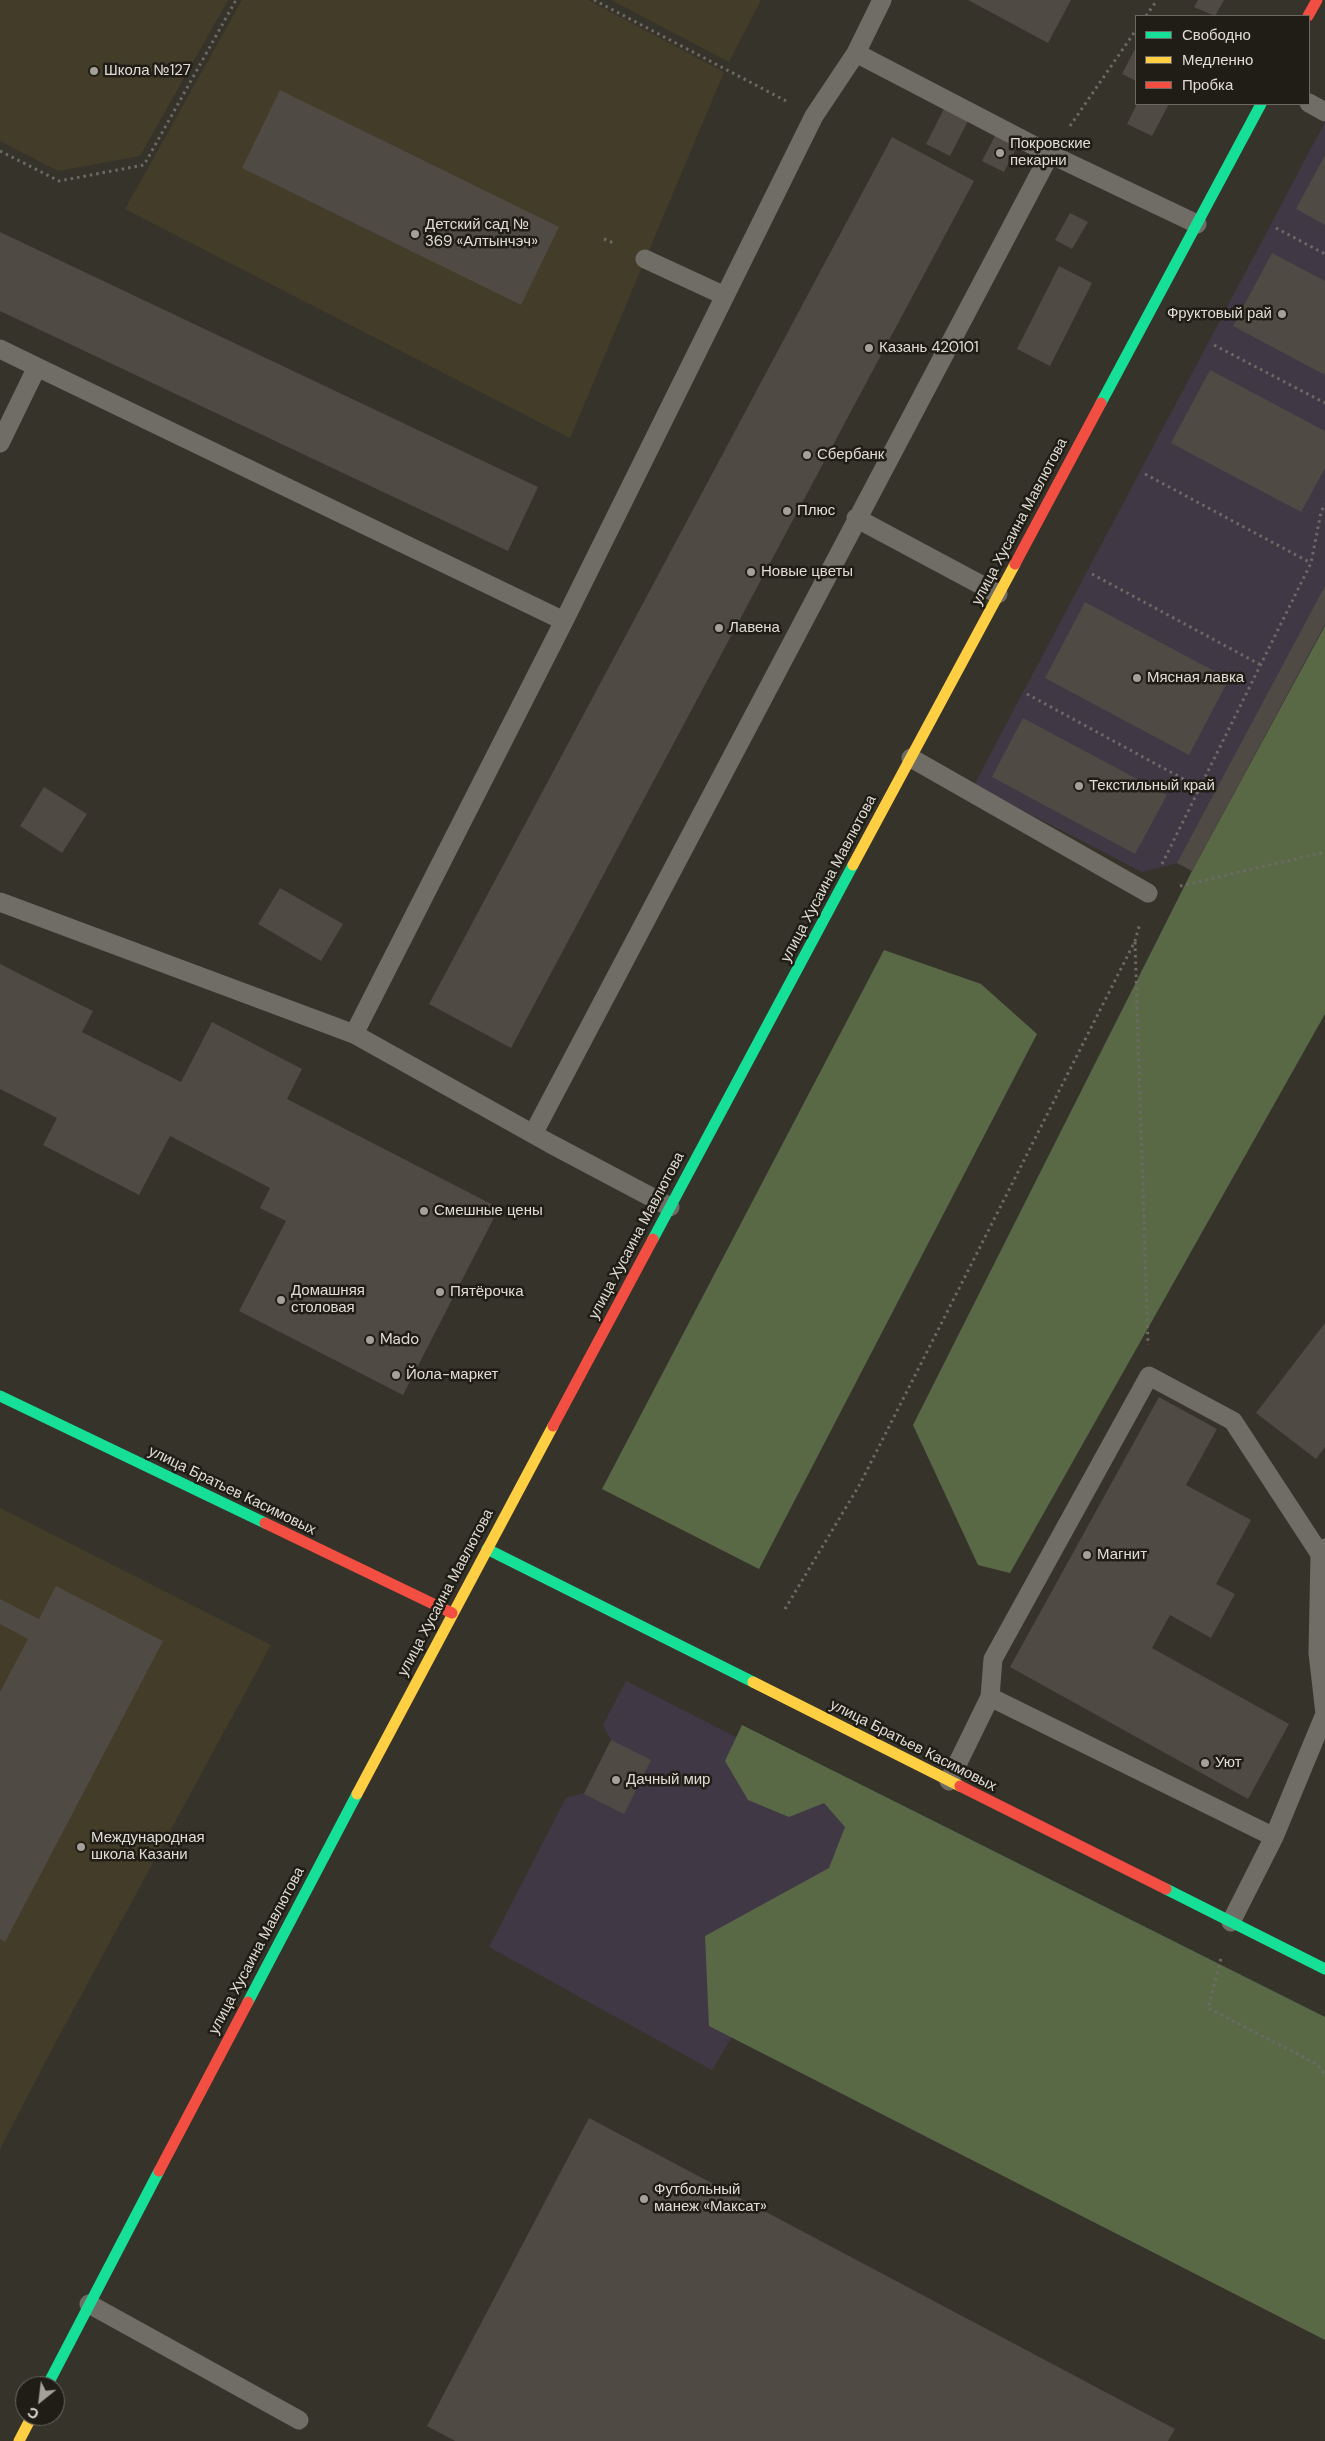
<!DOCTYPE html>
<html>
<head>
<meta charset="utf-8">
<style>
	body { margin:0 }
	#map { position:relative; width:1325px; height:2441px; overflow:hidden; background:#36332b; font-family:"DM Sans",sans-serif }
	canvas { display:block }
	.legend { position:absolute; left:1135px; top:15px; width:175px; height:90px; box-sizing:border-box; background:#1f1d16; border:1px solid #6c6962; margin:0; padding:6px 9px; list-style:none; font-size:15px; color:#e0dcd3 }
	.legend li { display:flex; align-items:center; gap:10px; height:25px }
	.legend b { width:25px; border:1px solid #6c6962 }
	.north { position:absolute; left:15px; top:2376px; width:50px; height:50px; box-sizing:border-box; background:#1f1d16; border:1px solid #6c6962; border-radius:50%; rotate:209deg; font-size:14px; font-weight:700; line-height:20px; text-align:center; color:#e0dcd3 }
	.north::after { content:''; display:block; margin:auto; width:18px; height:22px; background:#a4a198; clip-path:polygon(50% 0,100% 100%,50% 72%,0 100%) }
</style>
</head>
<body>
<div id="map">
<canvas width="1325" height="2441"></canvas>
<ul class="legend">
<li><b style="height:6px;background:#16e098"></b>Свободно</li>
<li><b style="height:6px;background:#ffcf43"></b>Медленно</li>
<li><b style="height:6px;background:#f24e42"></b>Пробка</li>
</ul>
<div class="north">С</div>
</div>
<script>
const ctx = document.querySelector('canvas').getContext('2d');
ctx.lineJoin = 'round';
function fill(path, color) {
  ctx.fillStyle = color;
  ctx.fill(path, 'evenodd');
}
function trace(path, color, width, dash) {
  ctx.strokeStyle = color;
  ctx.lineWidth = width;
  ctx.lineCap = dash ? 'butt' : 'round';
  ctx.setLineDash(dash || []);
  ctx.stroke(path);
}
function write(font, color, halo, rows, align = 'center') {
  ctx.font = font + ' "DM Sans",sans-serif';
  ctx.lineWidth = 5;
  ctx.setLineDash([]);
  ctx.textBaseline = 'middle';
  ctx.strokeStyle = halo;
  ctx.fillStyle = color;
  for (const [text, x, y, turn = 0] of rows) {
    ctx.save();
    ctx.translate(x, y);
    ctx.rotate((+turn || 0) * Math.PI / 180);
    ctx.textAlign = isNaN(turn) ? turn : align;
    if (halo) ctx.strokeText(text, 0, 0);
    ctx.fillText(text, 0, 0);
    ctx.restore();
  }
}
fill(new Path2D(`
	M1325,122V626L1192,871L1177,863L1142,872L974,785Z
	M626,1681L873,1807L712,2070L489,1947L566,1798L584,1793L611,1740L603,1725Z`), '#403845');
fill(new Path2D(`
	M0,0H228L140,156L58,171L0,141Z
	M242,0H588L724,72L570,438L125,209Z
	M611,0H761L729,62Z
	M0,1508L271,1645L52,2049L0,2149Z`), '#433c28');
fill(new Path2D(`
	M1325,626V1014L1010,1573L978,1565L913,1425L1192,871Z
	M884,950L981,984L1037,1034L759,1569L602,1489Z
	M742,1725L1325,2017V2340L709,2026L705,1936L829,1868L845,1827L824,1803L789,1817L748,1800L725,1761Z`), '#596946');
fill(new Path2D(`
	M968,0H1071L1048,43Z
	M1198,0H1224L1215,16L1194,7Z
	M1136,47V81L1122,74Z
	M280,90L559,227L521,305L242,168Z
	M1137,104H1169L1152,136L1127,124Z
	M946,105L970,117L950,156L926,144Z
	M997,132L1019,143L1004,172L982,161Z
	M892,137L974,181L511,1048L429,1004Z
	M1325,155V225L1296,209Z
	M1070,213L1088,222L1072,249L1055,240Z
	M0,232L538,487L508,551L0,311Z
	M1272,253L1325,281V375L1233,326Z
	M1059,266L1092,283L1050,366L1017,349Z
	M1210,370L1325,431V468L1301,512L1171,443Z
	M1325,586V624L1192,871L1177,863Z
	M1085,602L1229,679L1189,755L1045,678Z
	M1023,718L1167,795L1135,854L992,777Z
	M44,787L87,814L62,853L20,826Z
	M280,888L343,924L321,961L258,924Z
	M0,964L93,1011L82,1032L181,1082L212,1022L302,1069L287,1099L499,1208L403,1395L239,1311L286,1221L260,1208L270,1188L170,1136L139,1195L43,1145L57,1118L0,1089Z
	M1325,1323V1447L1316,1459L1256,1413Z
	M1159,1397L1217,1429L1186,1485L1251,1520L1216,1584L1235,1594L1211,1638L1170,1615L1152,1648L1289,1724L1248,1799L1010,1667Z
	M56,1586L163,1641L5,1942L0,1939V1692L28,1639L0,1624V1599L39,1619Z
	M611,1740L651,1760L624,1814L584,1794Z
	M589,2118L1175,2429L1168,2441H455L427,2426Z`), '#4f4a44');
trace(new Path2D(`
	M594,0L786,101
	M1146,16L1157,0
	M1070,126L1136,30
	M0,151L59,181L144,165L236,0
	M1276,228L1325,254
	M604,239L616,244
	M1214,345L1325,403
	M1145,474L1311,563
	M1092,574L1261,665
	M1027,694L1200,788
	M1162,864L1311,563L1321,512L1325,504
	M1180,886L1325,852
	M1135,942L1148,1345
	M785,1609L860,1484L1135,941L1140,923
	M1221,1959L1208,2008L1317,2064L1325,2075`), '#6d6a65', 3, [2.5, 4]);
trace(new Path2D(`
	M856,53L1050,154L1197,224
	M1309,103L1325,112
	M645,259L725,296
	M0,349L37,367
	M0,443L37,367L564,621
	M856,518L998,594
	M911,758L1148,893
	M0,902L354,1034
	M533,1134L1050,154
	M670,1207L551,1144L354,1034L564,621L814,116L856,53L882,0
	M990,1697L1274,1837
	M949,1781L990,1697L993,1659L1149,1376L1233,1421L1320,1554
	M1231,1922L1274,1837L1325,1714L1318,1653L1320,1554L1325,1548
	M89,2304L299,2420`), '#706d66', 19);
trace(new Path2D(`
	M1101,403L1261,104
	M653,1239L853,865
	M0,1396L265,1523
	M487,1549L753,1682
	M1166,1889L1325,1969
	M248,2002L357,1794
	M47,2386L159,2171`), '#16e098', 11);
trace(new Path2D(`
	M853,865L1015,564
	M753,1682L960,1786
	M357,1794L553,1426
	M19,2441L32,2416`), '#ffcf43', 11);
trace(new Path2D(`
	M1308,16L1317,0
	M1015,564L1101,403
	M553,1426L653,1239
	M265,1523L452,1613
	M960,1786L1166,1889
	M159,2171L248,2002`), '#f24e42', 11);
for (const [x, y, r, color] of [
	[94,71,5,"#a4a198"],
	[1000,153,5,"#a4a198"],
	[415,234,5,"#a4a198"],
	[1282,314,5,"#a4a198"],
	[869,348,5,"#a4a198"],
	[807,455,5,"#a4a198"],
	[787,511,5,"#a4a198"],
	[751,572,5,"#a4a198"],
	[719,628,5,"#a4a198"],
	[1137,678,5,"#a4a198"],
	[1079,786,5,"#a4a198"],
	[424,1211,5,"#a4a198"],
	[440,1292,5,"#a4a198"],
	[281,1300,5,"#a4a198"],
	[370,1340,5,"#a4a198"],
	[396,1375,5,"#a4a198"],
	[1087,1555,5,"#a4a198"],
	[1205,1763,5,"#a4a198"],
	[616,1780,5,"#a4a198"],
	[81,1847,5,"#a4a198"],
	[644,2199,5,"#a4a198"]
]) {
  const dot = new Path2D();
  dot.arc(x, y, r, 0, 2 * Math.PI);
  ctx.fillStyle = color;
  ctx.fill(dot);
  trace(dot, '#1f1d16', 2);
}
write('15px', '#e0dcd3', '#1f1d16', [
	["Школа №127",104,71],
	["Покровские",1010,144],
	["пекарни",1010,161],
	["Детский сад №",425,225],
	["369 «Алтынчэч»",425,242],
	["Фруктовый рай",1272,314,"right"],
	["Казань 420101",879,348],
	["Сбербанк",817,455],
	["Плюс",797,511],
	["Новые цветы",761,572],
	["Лавена",729,628],
	["Мясная лавка",1147,678],
	["Текстильный край",1089,786],
	["Смешные цены",434,1211],
	["Домашняя",291,1291],
	["столовая",291,1308],
	["Пятёрочка",450,1292],
	["Mado",380,1340],
	["Йола-маркет",406,1375],
	["Магнит",1097,1555],
	["Уют",1215,1763],
	["Дачный мир",626,1780],
	["Международная",91,1838],
	["школа Казани",91,1855],
	["Футбольный",654,2190],
	["манеж «Максат»",654,2207]
], 'left');
write('15px', '#e0dcd3', '#1f1d16', [
	["улица Хусаина Мавлютова",1020,522,-62],
	["улица Хусаина Мавлютова",829,879,-62],
	["улица Хусаина Мавлютова",637,1236,-62],
	["улица Братьев Касимовых",232,1491,26],
	["улица Хусаина Мавлютова",446,1593,-62],
	["улица Братьев Касимовых",913,1746,27],
	["улица Хусаина Мавлютова",257,1951,-62]
]);
</script>
</body>
</html>
